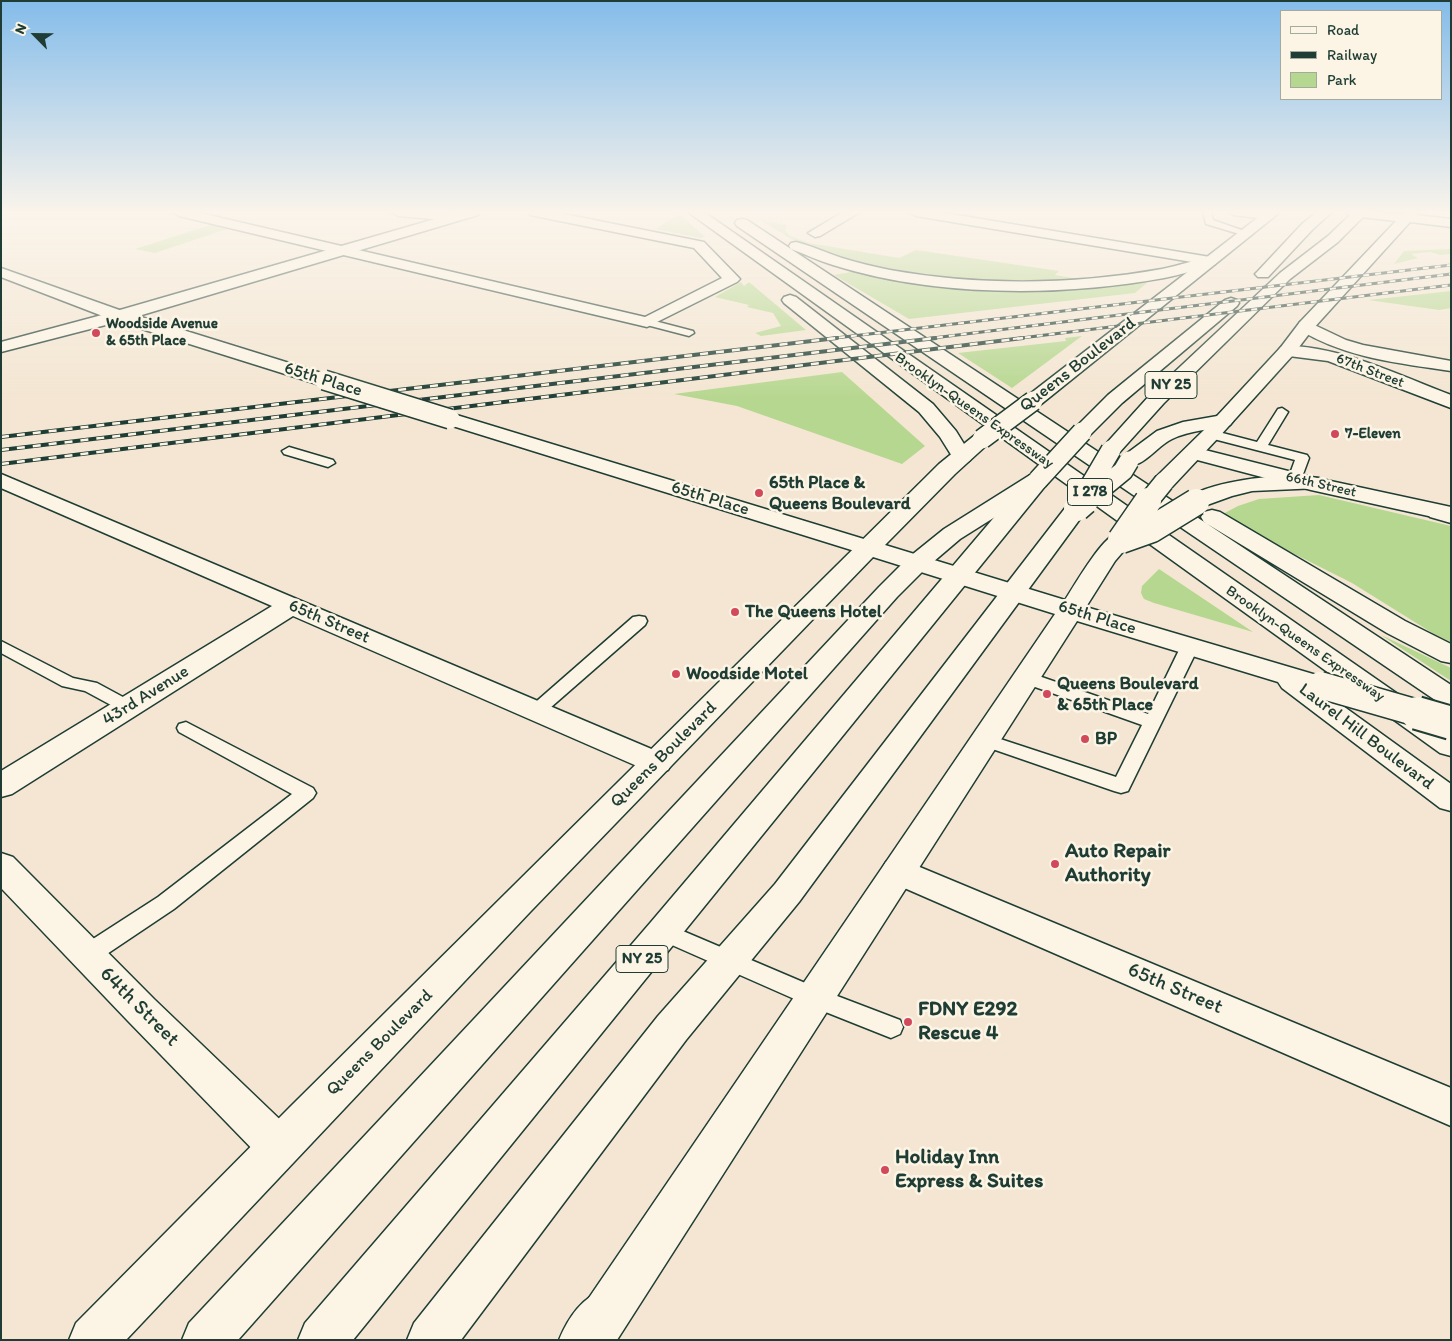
<!DOCTYPE html>
<html>
<head>
<meta charset="utf-8">
<style>
	body { margin:0 }
	#map { position:relative; width:1452px; height:1341px; overflow:hidden; background:#f4e6d2; font-family:Itim,sans-serif }
	canvas { display:block }
	.frame { position:absolute; inset:0; border:2px solid #1f3d34; pointer-events:none }
	.legend { position:absolute; left:1280px; top:10px; width:162px; height:90px; box-sizing:border-box; background:#fcf5e5; border:1px solid #a4ab9e; margin:0; padding:6px 9px; list-style:none; font-size:15px; color:#1f3d34 }
	.legend li { display:flex; align-items:center; gap:10px; height:25px }
	.legend b { width:25px; border:1px solid #a4ab9e }
	.north { position:absolute; left:10px; top:10px; width:50px; height:50px; -webkit-text-stroke:4px #fcf5e5; paint-order:stroke; rotate:293deg; font-size:14px; font-weight:700; line-height:20px; text-align:center; color:#1f3d34 }
	.north::after { content:''; display:block; margin:auto; width:18px; height:22px; background:#1f3d34; clip-path:polygon(50% 0,100% 100%,50% 72%,0 100%) }
</style>
</head>
<body>
<div id="map">
<canvas width="1452" height="1341"></canvas>
<div class="frame"></div>
<ul class="legend">
<li><b style="height:6px;background:#fcf5e5"></b>Road</li>
<li><b style="height:6px;background:#1f3d34"></b>Railway</li>
<li><b style="height:14px;background:#b6d790"></b>Park</li>
</ul>
<div class="north">N</div>
</div>
<script>
const ctx = document.querySelector('canvas').getContext('2d');
ctx.lineJoin = 'round';
function fill(path, color) {
  ctx.fillStyle = color;
  ctx.fill(path, 'evenodd');
}
function trace(path, color, width, dash) {
  ctx.strokeStyle = color;
  ctx.lineWidth = width;
  ctx.lineCap = dash ? 'butt' : 'round';
  ctx.setLineDash(dash || []);
  ctx.stroke(path);
}
function write(font, color, halo, rows, align = 'center') {
  ctx.font = font + ' Itim,sans-serif';
  ctx.lineWidth = 5;
  ctx.setLineDash([]);
  ctx.textBaseline = 'middle';
  ctx.strokeStyle = halo;
  ctx.fillStyle = color;
  for (const [text, x, y, turn = 0] of rows) {
    ctx.save();
    ctx.translate(x, y);
    ctx.rotate((+turn || 0) * Math.PI / 180);
    ctx.textAlign = isNaN(turn) ? turn : align;
    if (halo) ctx.strokeText(text, 0, 0);
    ctx.fillText(text, 0, 0);
    ctx.restore();
  }
}
fill(new Path2D(`
	M680,214L682,216L705,237L701,238L655,229Z
	M760,220L787,225L785,230L790,236L809,243L899,258L916,250L1059,271L1055,275L1078,279L1028,282L971,280L863,265L800,244Z
	M210,225L227,229L155,253L135,249Z
	M1451,249V254L1440,255L1430,252L1411,254L1418,258L1394,264L1404,251Z
	M856,271L904,280L1122,284L1149,281L1135,293L909,319L834,275Z
	M741,282L744,286L749,282L806,330L761,336L755,333L781,326L773,313L747,307L749,305L715,297Z
	M1451,291V308L1439,310L1368,300Z
	M1082,336L1012,388L958,353L1066,341L1065,338Z
	M842,372L925,446L902,464L737,406L674,394Z
	M1319,495L1451,526V642L1434,634L1352,583L1219,516L1238,506L1259,499Z
	M1159,569L1253,632L1154,603L1144,599L1141,593L1142,586Z
	M1381,635L1451,668V681Z`), '#b6d790');
const lane = new Path2D(`
	M1203,212H1211L1213,220L1250,233L1246,236L1206,224Z
	M1229,212C1241,212 1261,209 1271,216L1267,219L1233,215Z
	M647,319L693,331L694,333L689,336L643,324L642,322Z
	M1282,408L1288,412L1268,445L1307,455L1309,458L1299,485H1289L1287,482L1295,460L1206,437L1205,434L1211,430L1257,442L1278,409Z
	M289,447L333,460L335,463L328,467L284,454L282,451Z
	M639,616L645,617L647,621L645,625L542,715L536,717L530,715L527,711L530,707L633,617Z
	M1,641L73,678L97,683L134,703L137,707L134,711L128,713L122,711L85,691L62,686L1,653Z
	M1190,641L1196,642L1199,646L1128,791L1121,793L1114,791L978,744L976,740L978,736L985,734L1116,777L1142,725L1021,682L1018,678L1021,674L1027,673L1033,674L1148,714L1181,646L1184,642Z
	M186,722L313,788L316,793L313,798L174,909L95,962L87,964L79,962L75,955L79,948L158,897L292,794L179,732L177,728L179,724Z
	M664,923L824,991L900,1020L903,1027L900,1034L891,1038L808,1005L656,938L653,932L656,926Z`);
const street = new Path2D(`
	M172,212H196L645,317L722,278L694,248L535,216L530,215L528,212H554L704,242L740,279L737,282L647,327L179,216Z
	M391,212H443L461,214L463,217L456,221L398,216Z
	M843,212H860L820,236L815,237L808,233Z
	M909,212H939L1210,257L1215,258L1217,261L1215,264L1210,265L916,216Z
	M1,268L125,312L331,376L333,380L331,384L324,386L317,384L113,320L1,277Z
	M1306,321L1346,340L1363,345L1451,361V371C1398,363 1346,358 1300,330L1298,326L1300,322Z
	M1287,346C1340,346 1401,376 1451,395V408L1328,361L1281,355L1278,351L1281,347Z
	M450,413L877,543L881,548L877,553L869,555L861,553L443,423L440,419L443,415Z
	M1193,447L1312,477L1451,507V521L1311,490L1186,457L1183,453L1186,449Z
	M1,474L668,756L672,763L668,770L657,773L646,770L293,616L12,794L1,797V771L272,606L1,488Z
	M1,853L13,857L154,999L293,1132L299,1146L293,1160L278,1166L263,1160L128,1021L1,888Z
	M898,858L1451,1088V1126L886,880L881,871L886,862Z`);
const secondary = new Path2D(`
	M459,212H480L478,215L125,320L1,352V342L113,312Z
	M1265,212H1280L1040,405L1033,407L1026,405L1023,401L1026,397Z
	M1345,212L1403,214L1405,212H1419L1416,215L1451,219V227L1410,222L1312,330L1293,355L1218,438L1172,487L1164,489L1156,487L1153,482L1156,477L1204,430L1281,347L1300,322L1396,221L1352,216Z
	M982,433L989,435L992,439L989,443L955,474L885,545L1065,600C1074,586 1100,541 1114,535C1119,532 1124,534 1129,535L1133,540L1115,561L1086,607L1330,679L1334,685L1330,691L1325,693L1451,784V811L1440,808L1282,688L1278,682L1077,621L617,1340H581L575,1325L582,1308L1055,614L873,557L530,912L126,1340H69L76,1323L290,1107L939,464L975,435Z
	M1281,476L1319,478L1322,483L1319,488L1252,491L1232,496L1196,509L1188,507L1185,502C1197,484 1259,477 1281,476Z`);
const primary = new Path2D(`
	M1317,212H1332L1312,230L1268,277H1258L1255,274L1258,271L1302,224Z
	M1353,212H1368L1338,242L1290,279L1164,403L1118,454L1111,456L1104,454L1101,450L1104,446L1150,395L1280,273L1328,236Z
	M1231,298L1237,300L1239,303L1237,306L1122,403L1089,436L1082,438L1075,436L1072,432L1075,428L1108,395L1225,300Z
	M1223,415L1230,417L1233,421L1230,425C1211,430 1190,430 1172,439C1155,447 1142,471 1122,465L1118,461L1122,457L1157,431L1183,422Z
	M1038,474L1046,475L1049,480L1046,485L353,1340H298L305,1323L651,922L1030,475Z
	M1077,501L1085,503L1088,508L799,902L686,1040L461,1340H407L414,1323L658,1016L775,884L1069,503Z
	M606,1288L623,1295L630,1312L623,1329L614,1340H559C569,1316 582,1298 606,1288Z`);
const highway = new Path2D(`
	M688,212H704L1451,731V756L1440,753Z
	M742,219L747,220L1451,685V707L1441,704L737,226L735,223L737,220Z
	M796,242C812,246 827,253 842,258C858,263 875,267 890,270C980,286 1073,285 1162,269C1178,266 1194,260 1210,257L1215,258L1217,261L1215,264C1198,269 1181,275 1164,278C1061,297 934,297 833,265C819,261 805,254 791,249L789,246L791,243Z
	M790,295L796,297L933,404L956,431L972,457L969,461L962,463L955,461L940,437L919,412L784,303L782,300L784,297Z
	M1038,474L1046,475L1049,480L1046,485L960,539L926,568L897,597L238,1340H182L189,1323L879,587L908,558L944,529L1030,475Z
	M1438,505L1451,509V523L1430,517L1427,512L1430,507Z
	M1212,510L1220,512L1405,621L1451,644V663L1441,661L1387,633L1204,522L1201,517L1204,512Z`);
trace(lane, '#1f3d34', 3);
trace(street, '#1f3d34', 3);
trace(secondary, '#1f3d34', 3);
trace(primary, '#1f3d34', 3);
trace(highway, '#1f3d34', 3);
fill(lane, '#fcf5e5');
fill(street, '#fcf5e5');
fill(secondary, '#fcf5e5');
fill(primary, '#fcf5e5');
fill(highway, '#fcf5e5');
const railFar1 = new Path2D(`
	M827,339L1451,265
	M925,339L1451,274
	M1013,339L1451,285`);
const rail = new Path2D(`
	M1,437L837,338
	M1,450L936,338
	M1,464L1023,338`);
trace(railFar1, '#1f3d34', 3);
trace(rail, '#1f3d34', 4);
trace(railFar1, '#fcf5e5', 2, [6]);
trace(rail, '#fcf5e5', 2.5, [8]);
const streetBridge = new Path2D(`
	M324,380L450,419`);
const secondaryBridgeFar2 = new Path2D(`
	M982,439L1033,401
	M1147,503L1164,482`);
const secondaryBridgeFar1 = new Path2D(`
	M1121,540L1152,529L1196,502
	M1121,540L1148,501
	M1320,685L1421,714`);
const secondaryBridge = new Path2D(`
	M1417,713L1451,723`);
const primaryBridgeFar1 = new Path2D(`
	M1038,480L1082,432
	M1084,496L1111,450
	M1084,503L1123,471L1129,461`);
const primaryBridge = new Path2D(`
	M1077,508L1085,501`);
trace(streetBridge, '#1f3d34', 22, []);
trace(secondaryBridgeFar2, '#1f3d34', 22, []);
trace(secondaryBridgeFar1, '#1f3d34', 29, []);
trace(secondaryBridge, '#1f3d34', 36, []);
trace(primaryBridgeFar1, '#1f3d34', 22, []);
trace(primaryBridge, '#1f3d34', 29, []);
trace(streetBridge, '#fcf5e5', 19);
trace(secondaryBridgeFar2, '#fcf5e5', 19);
trace(secondaryBridgeFar1, '#fcf5e5', 26);
trace(secondaryBridge, '#fcf5e5', 32);
trace(primaryBridgeFar1, '#fcf5e5', 19);
trace(primaryBridge, '#fcf5e5', 26);
const sky = ctx.createLinearGradient(0, 0, 0, 400);
sky.addColorStop(0, '#84bcea');
sky.addColorStop(0.53, '#faf4eb');
sky.addColorStop(1, '#faf4eb00');
ctx.fillStyle = sky;
ctx.fillRect(0, 0, 1452, 400);
for (const [x, y, r, color] of [
	[96,333,5,"#d1495b"],
	[1335,434,5,"#d1495b"],
	[759,493,5,"#d1495b"],
	[735,612,5,"#d1495b"],
	[676,674,5,"#d1495b"],
	[1047,694,5,"#d1495b"],
	[1085,739,5,"#d1495b"],
	[1055,864,5,"#d1495b"],
	[908,1022,5,"#d1495b"],
	[885,1170,5,"#d1495b"]
]) {
  const dot = new Path2D();
  dot.arc(x, y, r, 0, 2 * Math.PI);
  ctx.fillStyle = color;
  ctx.fill(dot);
  trace(dot, '#fcf5e5', 2);
}
write('bold 15px', '#1f3d34', '#fcf5e5', [
	["Woodside Avenue",106,324],
	["& 65th Place",106,341],
	["7-Eleven",1345,434]
], 'left');
write('15px', '#1f3d34', '#fcf5e5', [
	["67th Street",1370,371,21],
	["Brooklyn-Queens Expressway",974,411,35],
	["66th Street",1321,485,13],
	["Brooklyn-Queens Expressway",1305,644,35]
]);
for (const [x, y, w] of [
	[1171,385,52],
	[1090,492,45],
	[642,959,52]
]) {
  const box = new Path2D();
  box.roundRect(x - w / 2, y - 13.5, w, 27, 4);
  ctx.fillStyle = '#fcf5e5';
  ctx.fill(box);
  trace(box, '#1f3d34', 1);
}
write('bold 16px', '#1f3d34', null, [
	["NY 25",1171,385],
	["I 278",1090,492],
	["NY 25",642,959]
]);
write('18px', '#1f3d34', '#fcf5e5', [
	["Queens Boulevard",1078,365,-38],
	["65th Place",323,380,17],
	["65th Place",710,499,17],
	["65th Place",1097,618,17],
	["65th Street",329,622,23],
	["43rd Avenue",146,696,-32],
	["Laurel Hill Boulevard",1366,737,37],
	["Queens Boulevard",664,755,-45],
	["Queens Boulevard",380,1043,-45]
]);
write('bold 18px', '#1f3d34', '#fcf5e5', [
	["65th Place &",769,483],
	["Queens Boulevard",769,504],
	["The Queens Hotel",745,612],
	["Woodside Motel",686,674],
	["Queens Boulevard",1057,684],
	["& 65th Place",1057,705],
	["BP",1095,739]
], 'left');
write('bold 21px', '#1f3d34', '#fcf5e5', [
	["Auto Repair",1065,852],
	["Authority",1065,876],
	["FDNY E292",918,1010],
	["Rescue 4",918,1034],
	["Holiday Inn",895,1158],
	["Express & Suites",895,1182]
], 'left');
write('21px', '#1f3d34', '#fcf5e5', [
	["65th Street",1175,989,23],
	["64th Street",139,1007,45]
]);
</script>
</body>
</html>
